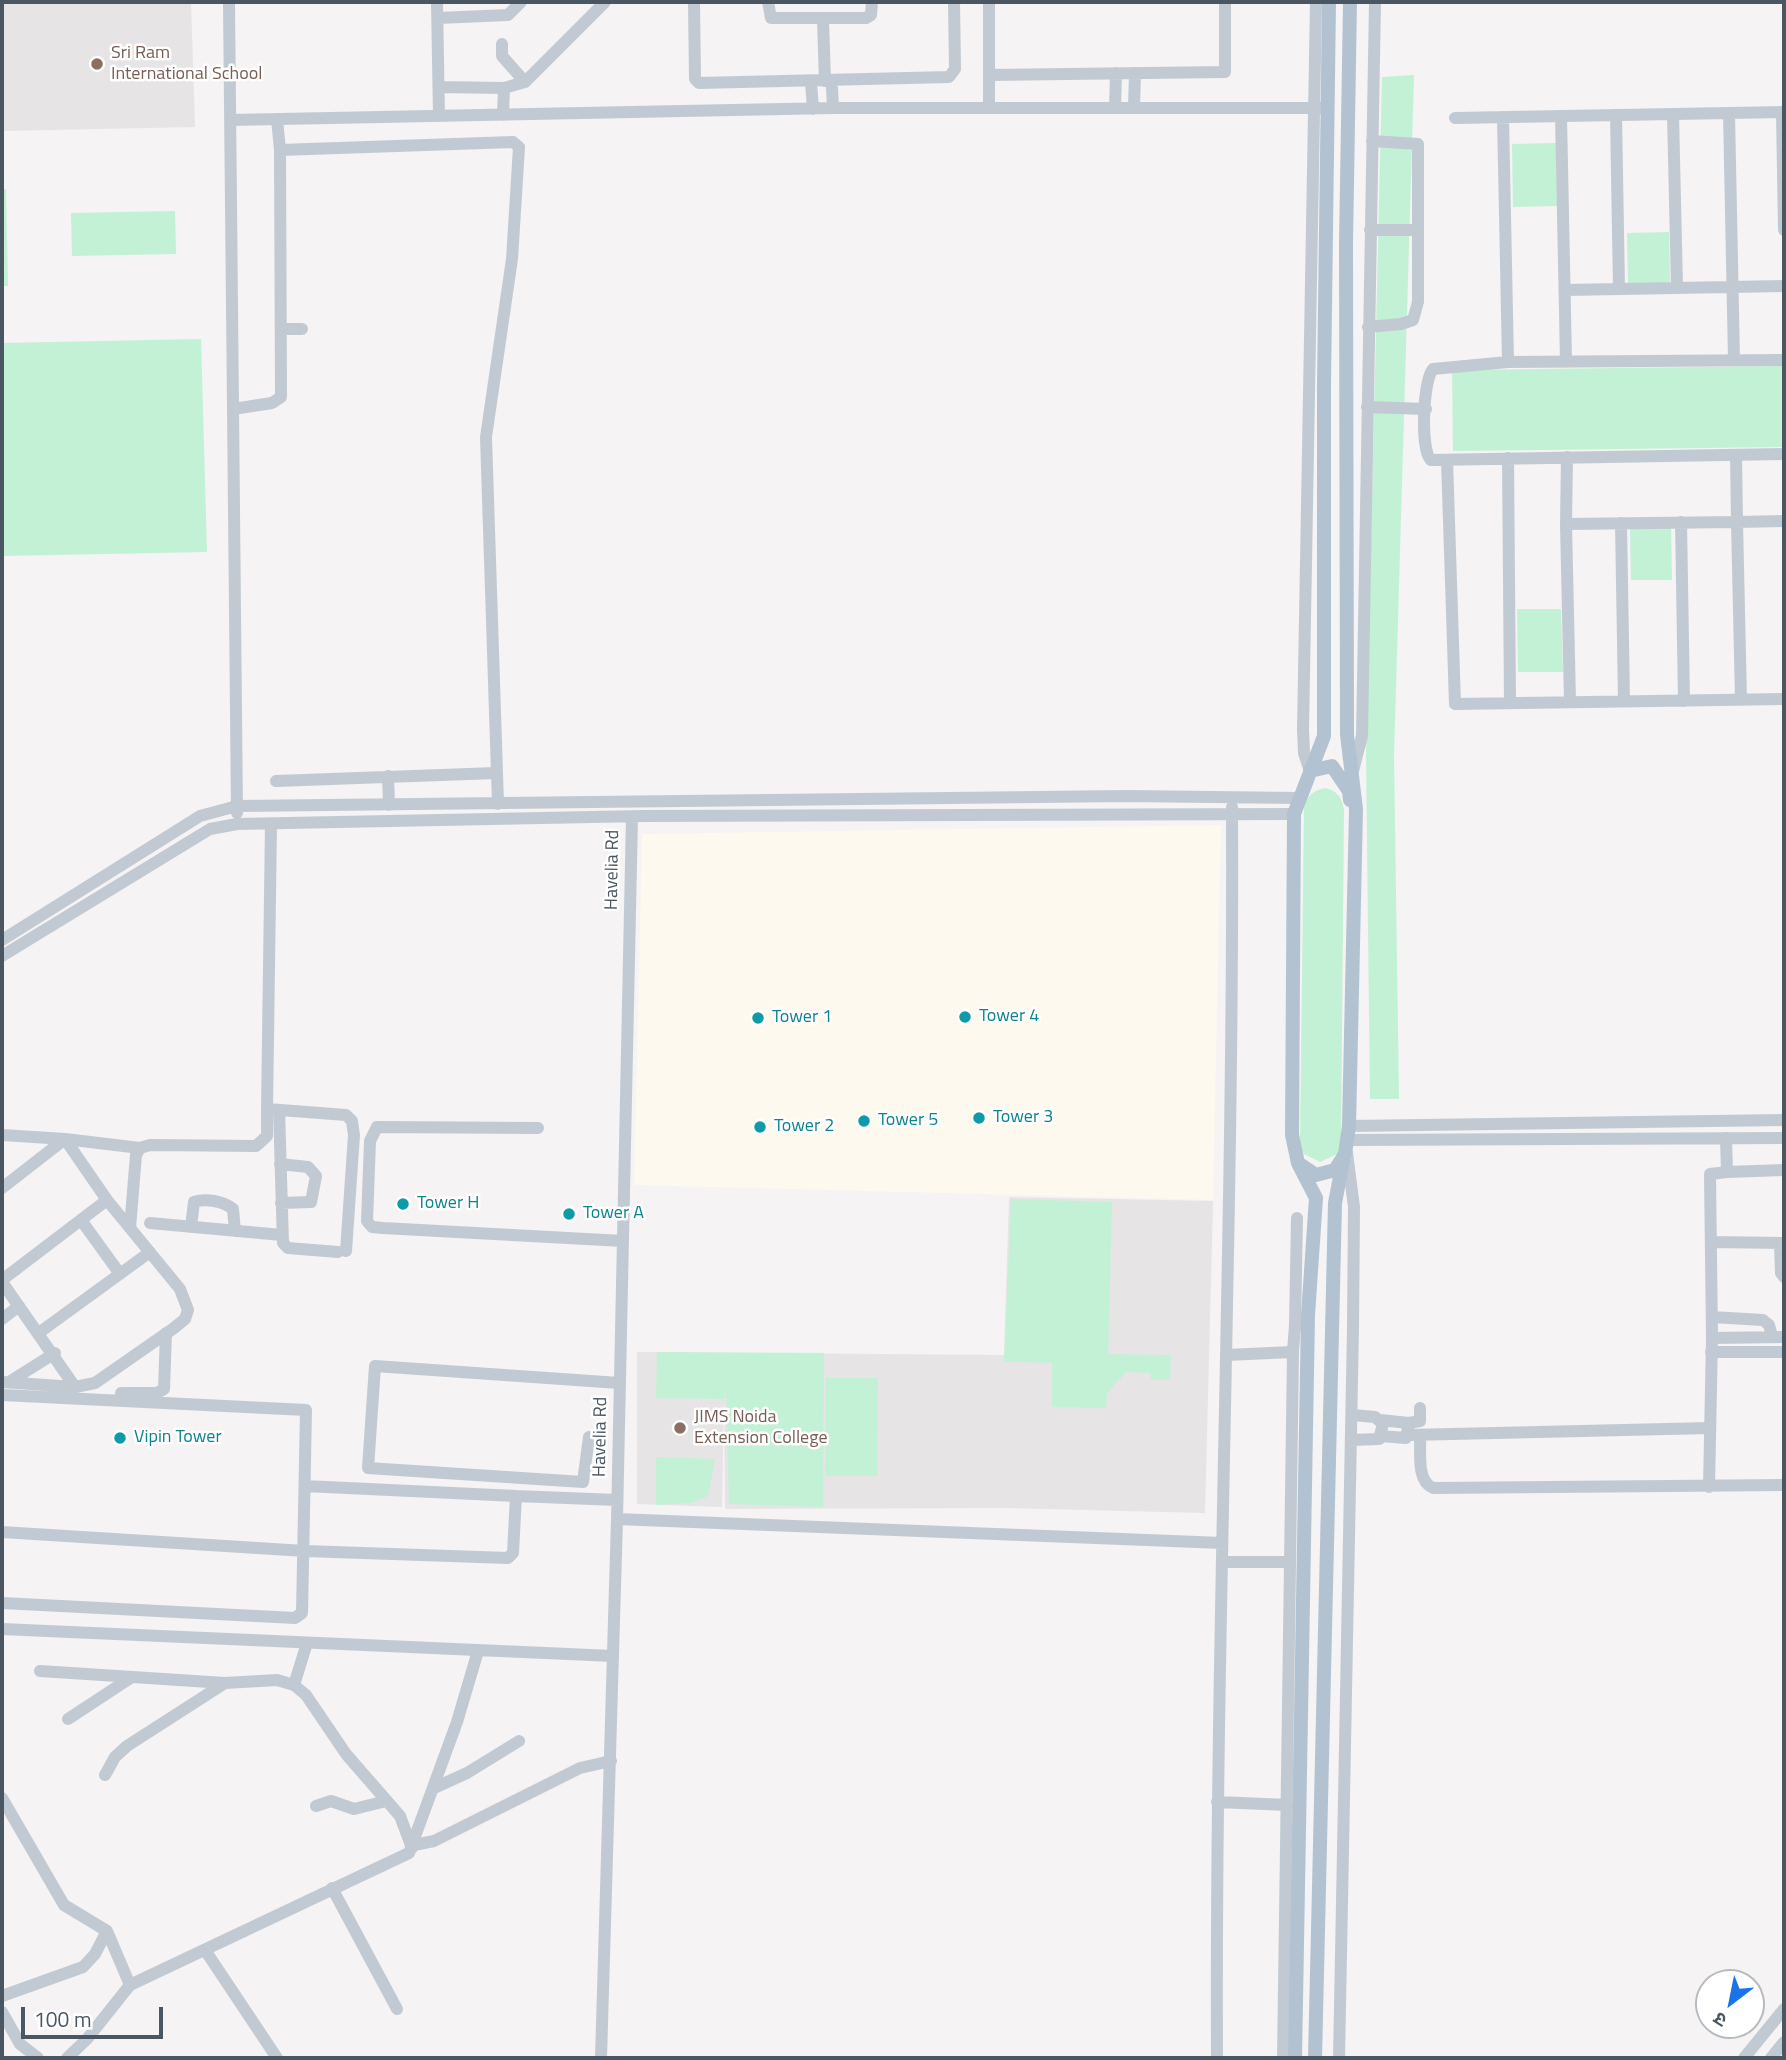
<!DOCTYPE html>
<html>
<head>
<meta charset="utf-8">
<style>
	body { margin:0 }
	#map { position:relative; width:1786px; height:2060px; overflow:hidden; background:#f5f3f3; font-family:"Titillium Web","Noto Sans Devanagari",sans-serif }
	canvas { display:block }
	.frame { position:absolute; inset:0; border:4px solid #4a5661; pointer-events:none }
	.north { position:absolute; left:1695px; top:1969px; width:70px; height:70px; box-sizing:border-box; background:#fff; border:2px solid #b7bbc0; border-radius:50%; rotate:212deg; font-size:19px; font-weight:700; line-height:28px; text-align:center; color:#4a5661 }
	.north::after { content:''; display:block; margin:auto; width:24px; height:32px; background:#1a73e8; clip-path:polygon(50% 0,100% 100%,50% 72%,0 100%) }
	.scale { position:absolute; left:21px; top:2007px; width:142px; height:32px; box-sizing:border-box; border:4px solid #4a5661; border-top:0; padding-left:9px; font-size:21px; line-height:24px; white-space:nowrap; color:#4a5661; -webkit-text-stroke:5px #fff; paint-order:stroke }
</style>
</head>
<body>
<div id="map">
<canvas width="1786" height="2060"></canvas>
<div class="frame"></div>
<div class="north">उ</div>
<div class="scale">100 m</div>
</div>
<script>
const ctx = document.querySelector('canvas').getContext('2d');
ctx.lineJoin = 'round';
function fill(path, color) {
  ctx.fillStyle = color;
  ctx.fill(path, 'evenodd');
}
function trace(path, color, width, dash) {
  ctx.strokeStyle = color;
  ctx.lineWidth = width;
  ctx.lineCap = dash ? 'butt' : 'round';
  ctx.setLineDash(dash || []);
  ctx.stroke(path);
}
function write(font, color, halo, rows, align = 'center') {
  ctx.font = font + ' "Titillium Web",sans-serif';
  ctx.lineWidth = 5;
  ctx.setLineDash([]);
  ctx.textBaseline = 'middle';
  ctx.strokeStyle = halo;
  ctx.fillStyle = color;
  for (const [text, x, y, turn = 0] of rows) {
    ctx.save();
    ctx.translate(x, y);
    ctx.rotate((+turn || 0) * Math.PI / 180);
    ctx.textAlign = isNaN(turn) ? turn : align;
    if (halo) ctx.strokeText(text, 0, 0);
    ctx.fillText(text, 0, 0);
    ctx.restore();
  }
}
fill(new Path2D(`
	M1221,825L1213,1200L634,1185L642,834Z`), '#fdf9ef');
fill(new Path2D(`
	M2,2H191L195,127L2,131Z
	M1009,1197L1213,1201L1205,1513L1004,1508L725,1509L724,1399L722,1507L637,1504V1352L1004,1355Z`), '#e6e4e5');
fill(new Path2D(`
	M1414,75L1394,755L1399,1099H1370L1366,755L1382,77Z
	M1556,143L1557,206L1513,207L1512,144Z
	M2,189H6L8,286H2Z
	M175,211L176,254L72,256L71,213Z
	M1669,232L1670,284H1628L1627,233Z
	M201,339L207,552L2,556V343Z
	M1784,366V447L1453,451L1452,370Z
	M1671,526L1672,580H1631L1630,527Z
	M1517,609H1561L1563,672H1518Z
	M1325,788C1337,791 1341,796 1344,809L1341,1146L1337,1154L1320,1162L1304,1154L1300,1145L1304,808C1307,796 1312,791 1325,788Z
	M1011,1199L1112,1202L1108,1354L1171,1355L1170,1380H1151V1373L1126,1372L1107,1393L1106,1408L1052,1407V1363L1004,1361Z
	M657,1352L824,1353L823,1507L729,1504L726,1384L725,1399L656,1398Z
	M826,1378H878L877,1476H825Z
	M656,1457L715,1459L708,1496L691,1503L656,1505Z`), '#c3f1d5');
trace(new Path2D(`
	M229,2L237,813
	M437,2L439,116
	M694,2L695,79L699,83L949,77L955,69L954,2
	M768,2L771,18H866L871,15L872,2
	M989,2V75L1225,72V2
	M438,18L508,15L521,2
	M823,20L825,81
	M502,44V56L525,82
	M811,82L813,109
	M439,87L504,88
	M832,88L833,108
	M989,108V75
	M1115,108L1116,73
	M1134,108L1135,73
	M1782,112L1784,230
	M1729,113L1734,360
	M1673,114L1677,288
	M503,115L504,88L525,82L605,2
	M1616,115L1619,289
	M1561,116L1566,362
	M1503,117L1508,362
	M1455,118L1784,112
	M277,119L280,150
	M230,120L833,108H1328
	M1370,230H1417
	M1565,290L1784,286
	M1368,327L1401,324L1413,320L1418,302V144L1372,141
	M282,329H302
	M1784,360L1508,362L1433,369C1423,380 1420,450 1431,460L1784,454
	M1367,407L1426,409
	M233,409L272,403L281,397L280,150L513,142L519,147L512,259L486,437L498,804
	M1736,455L1737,522L1784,521
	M1567,457L1566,524L1737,522L1741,700
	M1508,458L1510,703
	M1447,460L1455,704L1784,699
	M1681,522L1684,701
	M1621,523L1624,701
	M1566,524L1570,702
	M1310,771L1304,753L1303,730L1316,2
	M1353,771L1362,736L1375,2
	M388,776L389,805
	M276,781L496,773
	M271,824L267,1109L346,1115L352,1121L354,1135L346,1251
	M2,940L200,816L237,806L1126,796L1299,798
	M2,956L210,829L237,824L643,816L1294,814
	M279,1110L283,1243L288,1248L338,1252
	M1349,1126L1784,1120
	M538,1128L377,1127L370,1141L367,1221L372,1227L383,1228L623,1241
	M2,1135L65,1139L107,1200L180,1289L188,1310L185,1319L174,1328L95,1383L75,1387L2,1382
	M1347,1140L1784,1138
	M280,1164L308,1167L316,1176L311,1202L281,1203
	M1727,1172L1784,1170
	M2,1188L65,1139L140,1148
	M81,1220L120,1274
	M150,1223L282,1235
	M191,1227L194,1202C206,1198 223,1201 233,1209L235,1231
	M130,1228L136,1155L140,1148L150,1145L256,1146L267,1136V1109
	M1711,1242L1784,1243
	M1780,1243L1781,1273L1784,1277
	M2,1280L107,1200
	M2,1282L75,1387
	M1712,1317L1763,1320L1769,1325L1772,1336
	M2,1319L19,1306
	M1295,1325L1297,1218
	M40,1332L150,1252
	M1712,1338L1784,1337
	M1711,1352H1784
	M1226,1355L1293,1352
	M9,1382L55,1353
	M121,1393H157L164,1389L166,1333
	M2,1395L306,1410L302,1613L295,1618L2,1603
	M1380,1420L1409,1423L1406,1438L1381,1436
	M1409,1423L1420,1421V1408
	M1409,1435L1710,1428
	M1420,1435C1421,1452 1416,1481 1433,1488L1784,1485
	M589,1437L583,1482L368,1468L375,1366L619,1383
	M1351,1440L1379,1439L1383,1424L1375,1417L1352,1415
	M305,1486L516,1496
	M1709,1487L1712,1338L1710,1174L1727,1172L1726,1138
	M617,1519L1222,1543
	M2,1532L305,1551L508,1558L513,1553L516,1496L617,1500
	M1222,1562H1290
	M2,1629L613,1656
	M40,1671L225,1683L277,1680L294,1685L306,1695L346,1754L400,1816L412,1848
	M294,1685L307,1643
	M68,1719L132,1677
	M105,1775L115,1757L127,1746L225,1683
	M434,1788L467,1773L519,1741
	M2,1798L64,1905L107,1931L130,1985
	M1217,1802L1288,1805
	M316,1806L331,1801L354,1809L386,1801
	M414,1845L434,1841L580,1768L611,1761
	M332,1888L397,2009
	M205,1950L277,2058
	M2,1996L83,1967L95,1954L107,1931
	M2,2012L20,2044L38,2058
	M67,2058L87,2039L130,1985L409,1853L457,1722L478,1651
	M601,2058L617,1519L632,817
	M1217,2058C1215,1641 1234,1224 1232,807
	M1283,2058L1293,1352L1295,1325L1308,1326
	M1339,2058L1353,1328L1354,1207L1347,1153
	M1744,2058L1784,2009
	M1771,2058L1784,2042`), '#c1cad2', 12);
trace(new Path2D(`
	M1329,2L1324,384V736L1294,814L1292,1135L1298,1163L1316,1175L1335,1170L1345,1154L1349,1126L1356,809L1347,735L1346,244L1350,2
	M1310,771L1332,766L1349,791L1350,800
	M1295,2058L1308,1315L1316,1198L1299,1165
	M1315,2058L1335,1203L1343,1161`), '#b3c2d1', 14);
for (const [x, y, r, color] of [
	[97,64,7,"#8d6e63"],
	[965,1017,7,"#0f9aa8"],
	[758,1018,7,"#0f9aa8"],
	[979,1118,7,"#0f9aa8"],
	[864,1121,7,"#0f9aa8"],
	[760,1127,7,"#0f9aa8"],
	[403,1204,7,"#0f9aa8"],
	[569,1214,7,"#0f9aa8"],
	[680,1428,7,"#8d6e63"],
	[120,1438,7,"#0f9aa8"]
]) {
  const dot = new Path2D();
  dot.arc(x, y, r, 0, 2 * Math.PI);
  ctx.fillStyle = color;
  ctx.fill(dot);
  trace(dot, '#fff', 2.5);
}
write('18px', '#785e54', '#fff', [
	["Sri Ram",111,54],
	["International School",111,75],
	["JIMS Noida",694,1418],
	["Extension College",694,1439]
], 'left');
write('18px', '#4a5661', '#fff', [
	["Havelia Rd",613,870,-89],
	["Havelia Rd",601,1437,-89]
]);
write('18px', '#0d838f', '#fff', [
	["Tower 4",979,1017],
	["Tower 1",772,1018],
	["Tower 3",993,1118],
	["Tower 5",878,1121],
	["Tower 2",774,1127],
	["Tower H",417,1204],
	["Tower A",583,1214],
	["Vipin Tower",134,1438]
], 'left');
</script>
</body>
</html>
